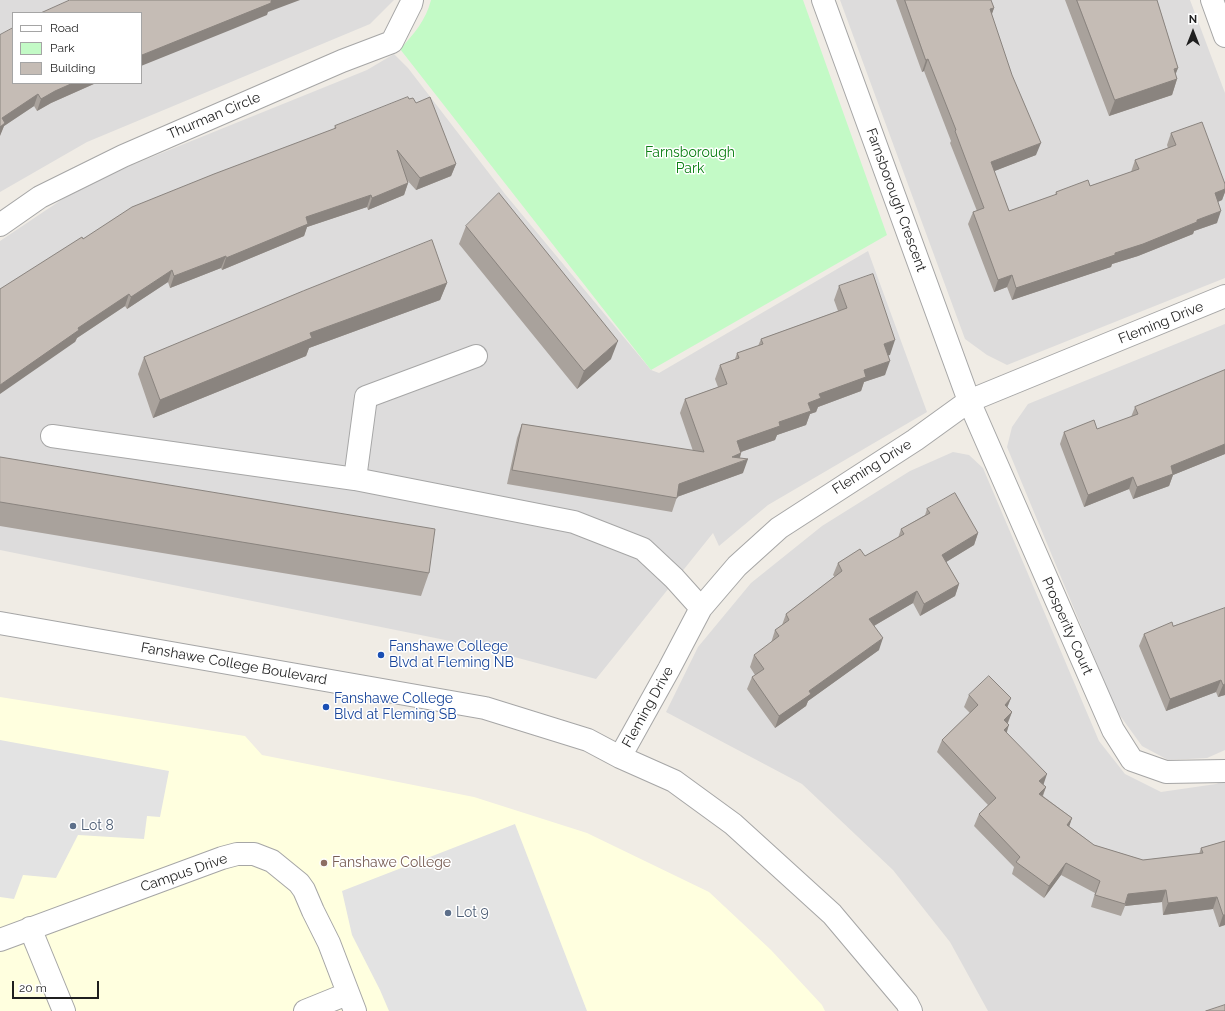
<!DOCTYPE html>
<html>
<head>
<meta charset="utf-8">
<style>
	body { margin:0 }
	#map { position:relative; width:1225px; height:1011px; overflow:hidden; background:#f0ece5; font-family:Raleway,sans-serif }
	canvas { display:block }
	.legend { position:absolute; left:12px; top:12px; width:130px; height:72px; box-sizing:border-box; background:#fff; border:1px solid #a5a5a5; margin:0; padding:5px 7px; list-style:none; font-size:12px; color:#1f1f1f }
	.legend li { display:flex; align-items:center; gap:8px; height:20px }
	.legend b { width:20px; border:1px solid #a5a5a5 }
	.north { position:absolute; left:1173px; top:12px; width:40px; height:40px; -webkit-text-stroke:3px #fff; paint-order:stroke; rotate:0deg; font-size:11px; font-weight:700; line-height:16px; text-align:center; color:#1f1f1f }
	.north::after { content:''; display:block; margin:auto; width:14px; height:18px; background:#1f1f1f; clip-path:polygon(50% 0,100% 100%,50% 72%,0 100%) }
	.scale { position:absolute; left:12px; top:981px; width:87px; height:18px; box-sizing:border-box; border:2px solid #1f1f1f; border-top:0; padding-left:5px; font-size:12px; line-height:14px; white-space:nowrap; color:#1f1f1f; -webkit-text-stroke:3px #fff; paint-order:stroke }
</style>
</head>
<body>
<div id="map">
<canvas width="1225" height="1011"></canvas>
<ul class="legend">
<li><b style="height:5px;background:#fff"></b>Road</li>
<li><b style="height:11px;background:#c3fac6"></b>Park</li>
<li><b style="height:11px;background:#c5bcb5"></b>Building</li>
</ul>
<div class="north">N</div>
<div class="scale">20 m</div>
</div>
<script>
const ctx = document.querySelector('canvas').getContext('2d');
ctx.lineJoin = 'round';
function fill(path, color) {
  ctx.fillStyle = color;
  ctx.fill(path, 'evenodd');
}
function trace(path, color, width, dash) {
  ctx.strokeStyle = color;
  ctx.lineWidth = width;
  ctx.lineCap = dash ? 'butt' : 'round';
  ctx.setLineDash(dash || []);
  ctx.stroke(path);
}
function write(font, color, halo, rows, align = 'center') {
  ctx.font = font + ' Raleway,sans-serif';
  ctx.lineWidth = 3;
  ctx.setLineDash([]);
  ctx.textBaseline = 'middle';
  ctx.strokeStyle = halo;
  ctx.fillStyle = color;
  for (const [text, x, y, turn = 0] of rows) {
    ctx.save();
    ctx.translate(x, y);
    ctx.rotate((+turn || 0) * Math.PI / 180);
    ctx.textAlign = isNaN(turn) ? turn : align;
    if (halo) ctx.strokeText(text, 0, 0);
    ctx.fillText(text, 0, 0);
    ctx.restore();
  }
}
fill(new Path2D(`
	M0,0H394L370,24L87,142L0,192ZM13,13H141V83H13Z
	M840,0H1190L1225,93V278L1007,365L987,355L965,339Z
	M394,54L408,68L505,194L651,370L659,373L868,251L927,412L768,505L719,546L713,533L596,679L470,645L0,550V241L85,184L367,70Z
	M1225,324V750L1207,758L1168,760L1142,746L1116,710L1007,447L1012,427L1028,404Z
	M953,452L969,455L983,468L1099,741L1125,774L1161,792L1216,784L1225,780V1011H988L950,942L893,870L802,784L666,712L698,647L751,583L822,526L910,471Z`), '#dddcdc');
fill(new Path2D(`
	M0,697L245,736L262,755L474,797L587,833L709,892L771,950L822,1005L825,1011H0Z`), '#ffffdf');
fill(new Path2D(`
	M431,0H803L887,235L651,370L400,49C414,34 426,20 431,0Z`), '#c3fac6');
fill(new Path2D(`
	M0,740L169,771L160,817L147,816L144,839L78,835L56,878L23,875L14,899L0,897Z
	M515,824L587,1011H389L380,990L352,935L342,891Z`), '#e3e3e3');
const minor = new Path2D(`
	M823,0L969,401L1113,730L1132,760L1166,772L1225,771
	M1212,0L1225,36
	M0,225L40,197L123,156L342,61L392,42L411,4L412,0
	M52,436L355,479L574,522L643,549L674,578L701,608
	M355,479L366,397L476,356
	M0,623L485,708L588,740L620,757L674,781L733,824L832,914L907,1003L911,1011
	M620,757L669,669L701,608L737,566L779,528L915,440L969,401L1225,296
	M30,928L64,1011
	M0,940L222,858L237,854H254L272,861L299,883L304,890L313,911L329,943L355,1011
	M305,1011L347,994`);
trace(minor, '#a6a6a6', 24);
trace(minor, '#fff', 22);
fill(new Path2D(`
	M896,0H991L994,8L991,15L1036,155L994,171L1009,211L1055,195L1056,192L1090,186L1131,172L1135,160L1168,148L1167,145L1171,133L1225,184V192L1222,200L1218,202L1217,223L1194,231L1193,234L1138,256L1112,264L1111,267L1012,300L1007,287L994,292L968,224L973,212L977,211L950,143L951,141L924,71L922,72Z
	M1065,0H1157L1178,68L1175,74L1177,79L1172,95L1109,116Z
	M0,35L96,83L51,103L37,111L34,106L4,126L0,135Z
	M409,99L456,164L451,176L416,190L407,180L408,183L404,195L368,210L367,207L307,227L304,236L222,270L221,268L170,288L168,282L127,309L125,306L77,338L75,342L83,239L334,129L335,126Z
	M466,226L611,359L577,389L459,244Z
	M447,283L440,300L309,348L306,356L153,418L138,374L144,357Z
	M839,286L890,355H888L885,375L864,382L861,391L818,407L816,412L810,414L806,425L777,435L775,440L741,452V453L740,458L743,473L677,497L672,512L507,484L517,438L522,424L693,451L680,413L685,399L718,387L715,379L720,365L735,359L737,353L758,346L761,339L838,311L834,300Z
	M1225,370V454L1173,475L1169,486L1133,499L1129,489L1084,507L1060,444L1064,432L1097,429L1131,417L1135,407Z
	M0,457L429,573L421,596L0,526Z
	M927,509L978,533L974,545L946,562L959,584L955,596L920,616L913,603L874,626L879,650L808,701L806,706L775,728L747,689L752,677L755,675L750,667L754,655L771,643L775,630L782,625L786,614L835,577L833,575L838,563L865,556L898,538L901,529L925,515Z
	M1225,609V695L1218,697L1216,692L1166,711L1139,646L1144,634L1173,626Z
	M969,695L1011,698L1007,708L1012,712L1008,723L1007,733L1043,785L1046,787L1043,796L1072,818L1069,826L1094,845L1143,860L1199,854L1201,848L1225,841V925L1219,927L1213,909L1163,915L1162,902L1125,906L1121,916L1091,907L1095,893L1061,875L1044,898L1012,874L1014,867L974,826L979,814L988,805L937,752L942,740L970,713L964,707Z`), '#a9a29c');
fill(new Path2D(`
	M272,0H300L268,12L267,15L233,29L141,66L142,55Z
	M994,8L990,20V9Z
	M928,59L924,71L922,72L926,60Z
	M1178,68L1173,81L1177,79L1172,95L1109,116L1115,100Z
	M73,83H96L51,103L37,111L41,99L55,91Z
	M38,94L34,106L4,126L0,136V123L2,118Z
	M1041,143L1036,155L987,174L991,162Z
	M456,164L451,176L416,190L420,178Z
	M408,183L404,195L368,210L372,198Z
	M1225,189V192L1222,200L1210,205L1215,193Z
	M371,195L367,207L307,227L304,236L222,270L226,258L306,217Z
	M1221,211L1217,223L1194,231L1193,234L1138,256L1112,264L1111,267L1012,300L1016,288L1115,253L1197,220Z
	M226,256L221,268L170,288L174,276Z
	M172,270L168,282L127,309L131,297Z
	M1012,275L1007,287L994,292L998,280Z
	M447,283L440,300L309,348L306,356L153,418L160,400L310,333Z
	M129,294L125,306L77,338L75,342L0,394V385L78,328Z
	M895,340L890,355L879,358L884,344Z
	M618,341L611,359L577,389L584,371Z
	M890,361L885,375L864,382L861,391L818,407L816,412L810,414L806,425L777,435L775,440L732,455L737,441L779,422L808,403L819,394L864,370Z
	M1225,444V454L1173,475L1169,486L1133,499L1137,487L1171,466Z
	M741,453L738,463L748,459L743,473L674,498L679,484L732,457Z
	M1133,477L1129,489L1084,507L1088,495Z
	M978,533L974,545L938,567L942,555Z
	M959,584L955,596L920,616L924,604Z
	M917,591L913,603L865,631L869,619Z
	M883,638L879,650L808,701L806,706L775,728L779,716L809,691Z
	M1221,680L1216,692L1166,711L1170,699Z
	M1225,684V695L1218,697L1223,685Z
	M1011,698L1006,710L1005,705Z
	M1012,712L1007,724L1004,720Z
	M1009,725L1005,737L1004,730Z
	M1047,774L1043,786L1039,781Z
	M1046,787L1041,799L1039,794Z
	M1072,818L1068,830L1067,825Z
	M1066,863L1061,875L1044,898L1049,886Z
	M1166,890L1162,902L1125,906L1128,894Z
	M1217,897L1213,909L1163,915L1168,903Z
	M1223,915H1225V925L1219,927Z`), '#8a847f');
const building = new Path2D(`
	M70,0H272L271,1V3L142,55L141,53V13H41Z
	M905,0H991L994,8L990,9L1012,75L1041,143L991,162L1009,211L1057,194L1056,192L1088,180L1090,186L1139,169L1135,160L1176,145L1171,133L1202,122L1225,184V189L1215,193L1221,211L1197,220V222L1143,244L1115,253V255L1016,288L1012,275L998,280L973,212L984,208L955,131L956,130L928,59L926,60Z
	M1077,0H1157L1178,68L1174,69L1177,79L1115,100Z
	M13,28V83H73L55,91L41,99L38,94L2,118L5,123L0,127V35Z
	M408,97L409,99L413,98L416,103L430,97L456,164L420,178L397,150L408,183L372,198L371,195L306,217L308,224L226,258V256L174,276L172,270L131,297L129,294L78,328L79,330L0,385V289L82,237L83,239L132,207L214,174L336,128L335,126Z
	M499,193L618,341L584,371L466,226Z
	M432,240L447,283L310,333L312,338L160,400L144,357L303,291Z
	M873,274L895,340L884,344L890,361L864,370L866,377L819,394L821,398L808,403L811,411L779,422L780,426L737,441L741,453L732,457L748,459L679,484L677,498L512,470L522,424L704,452L685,399L727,384L720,365L739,358L737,353L763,344L761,339L847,308L839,286Z
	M1225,370V444L1171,466L1173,474L1137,487L1133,477L1088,495L1064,432L1094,420L1097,429L1138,414L1135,407Z
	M0,457L435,529L429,573L0,502Z
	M955,493L978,533L942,555L959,584L924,604L917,591L869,619L883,638L809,691L811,694L779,716L752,677L764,669L754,655L779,636L775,630L789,620L786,614L842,571L838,563L860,549L865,556L904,534L901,529L930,513L927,509Z
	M1225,608V684L1223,685L1221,680L1170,699L1144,634L1172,622L1173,626Z
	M989,676L1011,698L1005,705L1012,712L1004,720L1009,725L1004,730L1047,774L1039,781L1046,787L1039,794L1072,818L1067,825L1094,845L1143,860L1203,853L1201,848L1225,841V915H1223L1217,897L1168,903L1166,890L1128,894L1125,904L1095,895L1100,881L1066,863L1049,886L1016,862L1020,857L979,814L996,798L942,740L978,705L969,695Z
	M1225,1005V1011H1206Z`);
fill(building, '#c5bcb5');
trace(building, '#8a847f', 1);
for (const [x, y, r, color] of [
	[381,655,4,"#1a4fb4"],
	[326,707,4,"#1a4fb4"],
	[73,826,4,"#5c6f8a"],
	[324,863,4,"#8d6e63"],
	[448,913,4,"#5c6f8a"]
]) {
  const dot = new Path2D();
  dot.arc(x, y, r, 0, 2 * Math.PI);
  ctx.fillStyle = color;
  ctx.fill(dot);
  trace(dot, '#fff', 1.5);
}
write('14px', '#1f1f1f', '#fff', [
	["Thurman Circle",214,116,-23],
	["Farnsborough Crescent",896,200,70],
	["Fleming Drive",1161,323,-22],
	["Fleming Drive",872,467,-32],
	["Prosperity Court",1067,626,66],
	["Fanshawe College Boulevard",234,664,10],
	["Fleming Drive",648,707,-61],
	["Campus Drive",184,873,-19]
]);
write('14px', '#0b7f13', '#fff', [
	["Farnsborough",690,153],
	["Park",690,169]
]);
write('14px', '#164399', '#fff', [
	["Fanshawe College",389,647],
	["Blvd at Fleming NB",389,663],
	["Fanshawe College",334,699],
	["Blvd at Fleming SB",334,715]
], 'left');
write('14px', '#4e5e75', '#fff', [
	["Lot 8",81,826],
	["Lot 9",456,913]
], 'left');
write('14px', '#785e54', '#fff', [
	["Fanshawe College",332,863]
], 'left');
</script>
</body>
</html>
